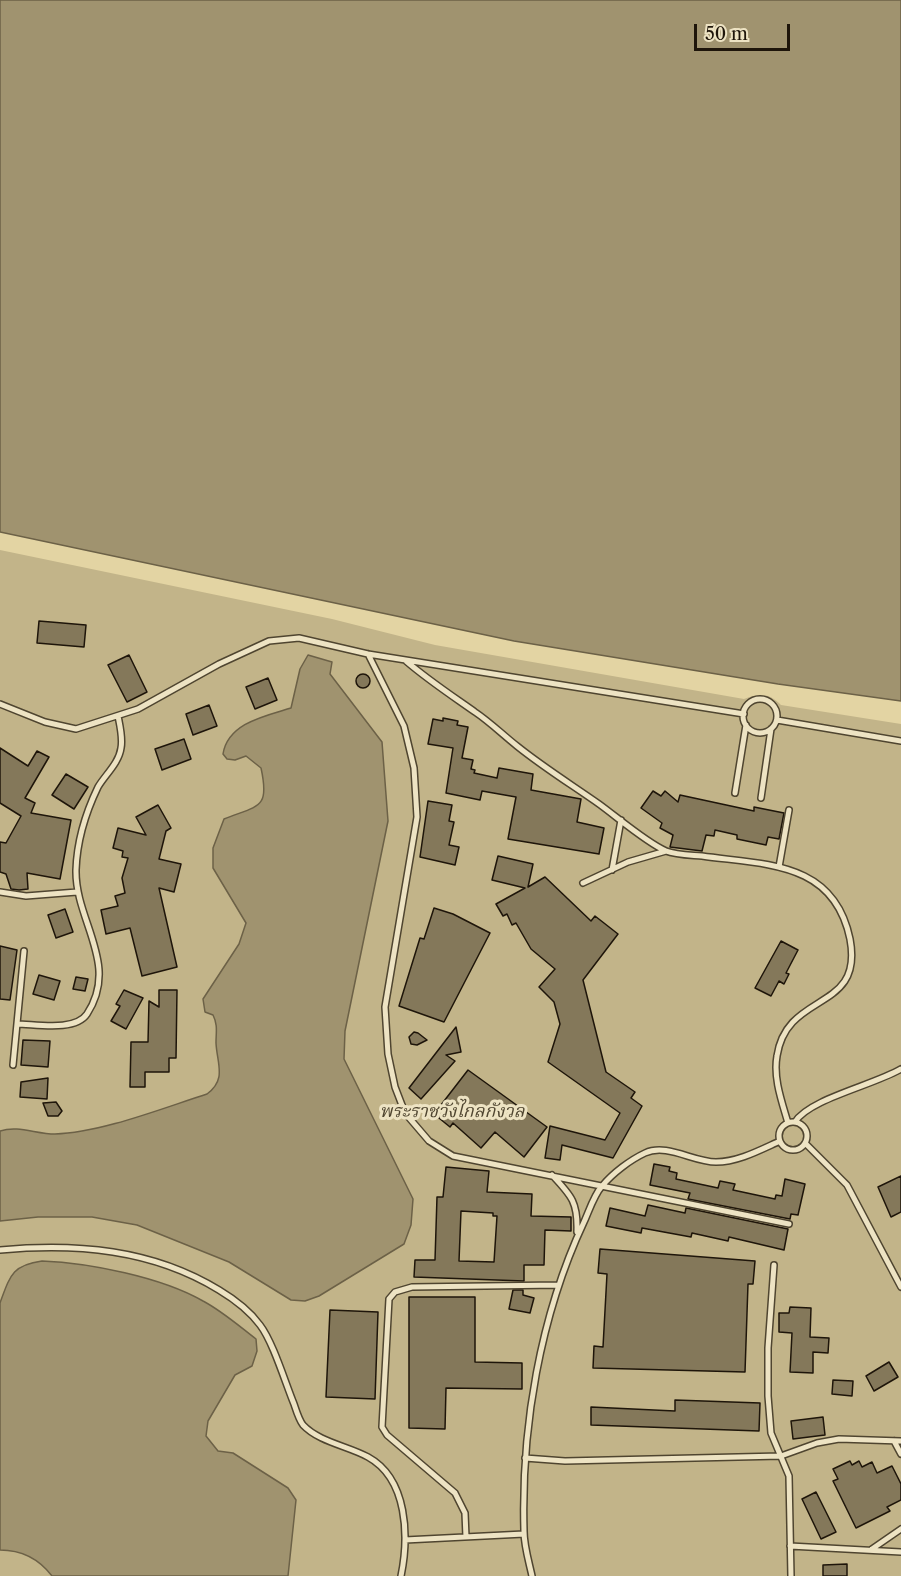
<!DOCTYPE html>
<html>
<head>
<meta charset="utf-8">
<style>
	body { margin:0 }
	#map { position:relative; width:901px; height:1576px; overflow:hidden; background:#e3d4a3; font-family:"Libre Caslon Text",serif }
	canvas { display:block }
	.scale { position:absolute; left:694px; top:24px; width:96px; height:27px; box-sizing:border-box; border:3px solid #1e150a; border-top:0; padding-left:8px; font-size:18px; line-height:21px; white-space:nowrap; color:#1e150a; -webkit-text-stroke:4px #ede3c3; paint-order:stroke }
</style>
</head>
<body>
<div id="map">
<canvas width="901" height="1576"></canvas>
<div class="scale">50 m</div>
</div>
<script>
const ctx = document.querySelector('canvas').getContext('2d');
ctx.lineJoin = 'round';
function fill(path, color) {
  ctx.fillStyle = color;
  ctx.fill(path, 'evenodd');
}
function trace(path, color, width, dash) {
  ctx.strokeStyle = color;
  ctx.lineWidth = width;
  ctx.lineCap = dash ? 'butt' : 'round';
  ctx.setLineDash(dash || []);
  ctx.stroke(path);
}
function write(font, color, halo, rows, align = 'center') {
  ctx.font = font + ' "Libre Caslon Text","Noto Serif Thai",serif';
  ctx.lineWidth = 6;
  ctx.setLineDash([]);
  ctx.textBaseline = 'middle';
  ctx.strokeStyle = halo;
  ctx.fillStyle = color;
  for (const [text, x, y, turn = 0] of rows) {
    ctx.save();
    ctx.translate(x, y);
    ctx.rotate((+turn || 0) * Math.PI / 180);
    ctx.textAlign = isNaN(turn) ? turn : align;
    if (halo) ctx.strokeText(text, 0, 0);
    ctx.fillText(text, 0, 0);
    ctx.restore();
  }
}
fill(new Path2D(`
	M0,550L332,619L435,645L744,699C760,693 769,693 781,705L901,724V1576H0Z`), '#c2b489');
const water = new Path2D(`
	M0,0H901V701L778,684L514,641L0,532Z
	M308,655L332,662L330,674L382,742L388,821L345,1031L344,1059L413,1199L411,1225L404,1244L319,1296L305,1301L291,1300L229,1262L137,1225L92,1217H38L0,1221V1131C18,1125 36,1134 55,1134C100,1133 163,1108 207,1094C227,1079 217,1064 216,1043C216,1032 218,1025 213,1015L205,1012L203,999L239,944L246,923L213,868V848L224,819C259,805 270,809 261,768L246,756L235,760L227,759L223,754C228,723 265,716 291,708L300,669Z
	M42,1261C90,1263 161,1277 203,1301C222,1311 239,1326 256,1339L257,1351L252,1366L235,1375L208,1421L206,1436L218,1451L233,1453L288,1488L296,1500L288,1576H52C39,1559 22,1550 0,1550V1303C10,1276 12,1265 42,1261Z`);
fill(water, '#a0936f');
trace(water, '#6c6147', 1.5);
const building = new Path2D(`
	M39,621L86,625L84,647L37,643Z
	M129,655L147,692L127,702L108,665Z
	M356 681a7 7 0 1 1 14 0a7 7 0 1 1-14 0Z
	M268,678L277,700L255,709L246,687Z
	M209,705L217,726L193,735L186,714Z
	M443,718L458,721L457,725L468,727L462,758L473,760L471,769L475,770L474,773L497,778L499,768L533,774L531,790L581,799L577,822L604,828L599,854L508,839L516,797L482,791L480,800L446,793L453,748L428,744L433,719L443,721Z
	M184,739L191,759L162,770L155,749Z
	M0,748L28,766L37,751L49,757L25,798L35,803L31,813L71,820L60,879L27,873L28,889L19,890L11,889L6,874L0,872V842L6,843L21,816L0,803Z
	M66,774L88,787L74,809L52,795Z
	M653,791L661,796L665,791L678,802L680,795L754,811V807L784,813L779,839L768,837L766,845L737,839V835L715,830L714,836L706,835L702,851L670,847L673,835L660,828L662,823L641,808Z
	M428,801L452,805L449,821L454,822L449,845L459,847L455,865L420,857Z
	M158,805L171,828L166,831L159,859L181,864L174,892L159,888L177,967L142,976L130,928L106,934L101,910L118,906L115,896L125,893L122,878L128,858L122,857L123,851L113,848L118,828L146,835L136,817Z
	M498,856L533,864L528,887L545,877L591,921L595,916L618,934L583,980L606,1072L635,1092L631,1098L642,1106L613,1158L562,1145L560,1160L545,1158L550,1126L605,1140L620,1113L548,1062L560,1024L554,1002L539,987L555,969L531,949L516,923L512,925L507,914L503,916L496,904L525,888L492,880Z
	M434,908L453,914L490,933L444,1022L399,1006L420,938L424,939Z
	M65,909L73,932L56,938L48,915Z
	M781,941L798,950L786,973L789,974L784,984L779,981L771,996L755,988Z
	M0,946L17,950L10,1000L0,999Z
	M39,975L60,981L54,1000L33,994Z
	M76,977L88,979L85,991L73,989Z
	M124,990L143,998L126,1029L111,1021L120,1006L116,1004Z
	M159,990H177L176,1058H169V1072H145V1087H130L131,1042H148L149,1001L159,1007Z
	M456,1027L461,1052L446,1055L455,1061L421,1099L409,1088Z
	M414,1032L418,1033L427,1040L417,1045L411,1044L409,1037Z
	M23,1040L50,1041L48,1067L21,1065Z
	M468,1070L547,1127L524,1157L495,1132L481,1148L453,1123L450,1127L434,1114Z
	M48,1078L47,1099L20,1097L21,1082Z
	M56,1102L62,1111L58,1116H48L43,1103Z
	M654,1164L670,1167L669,1171L677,1173L676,1179L718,1188L720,1181L735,1184L733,1190L775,1199L776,1195L782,1196L785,1179L805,1184L798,1215L791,1214L790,1219L688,1199L690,1193L650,1185Z
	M446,1167L489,1171L487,1192L532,1194L531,1216L571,1217V1231L545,1230L544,1265H524V1281L414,1277L415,1260H435L437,1197H443ZM461,1211L493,1213V1216H497L494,1262L459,1261Z
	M901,1176V1212L891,1217L878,1187Z
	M648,1205L685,1213L686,1208L788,1229L784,1250L729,1237L728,1241L692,1233L691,1237L642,1228L641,1233L606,1226L610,1208L645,1216Z
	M600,1249L755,1261L753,1284H748L745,1372L593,1368L594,1346L603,1347L607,1274L598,1273Z
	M513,1290H523V1295L534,1298L530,1313L509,1309Z
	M409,1297H475V1362L522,1363V1389L446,1388L445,1429L409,1428Z
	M790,1307L811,1308L810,1337L829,1338L828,1353L813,1352V1373L790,1372L792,1333L779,1332V1313H789Z
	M330,1310L378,1312L375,1399L326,1397Z
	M889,1362L898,1377L874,1391L866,1376Z
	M833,1380L853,1381L852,1396L832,1394Z
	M675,1400L760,1403L759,1431L591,1425V1407L675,1411Z
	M823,1417L825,1435L793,1439L791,1421Z
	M850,1461L852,1465L859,1461L862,1467L872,1462L877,1473L892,1466L901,1484V1500L887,1507L890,1511L856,1528L833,1481L838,1479L833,1469Z
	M816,1492L836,1532L821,1539L802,1499Z
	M847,1564V1576H823V1565Z`);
fill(building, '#84785a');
trace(building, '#1e150a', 1.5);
const lane = new Path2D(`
	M368,654L404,726L414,768L417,817L385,1007L388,1054L395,1087L405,1113L429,1141L453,1156L789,1224
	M406,661C428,680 451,695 475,712C490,722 503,735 517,746C543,767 572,785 599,804C617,817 647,843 666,851C676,855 691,855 702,856C766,865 834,861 850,939C864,1013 787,990 777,1056C773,1078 782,1102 788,1123
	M743 716a17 17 0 1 1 34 0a17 17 0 1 1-34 0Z
	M0,704L45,722L76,729L138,709L219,664L269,641L299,638L368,654L744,714
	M777,720L901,741
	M735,793L746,725
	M761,798L771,729
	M779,867L789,810
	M612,870L621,820
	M583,883L628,862L666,851
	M0,892L26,896L77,892
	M17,1024C35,1024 75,1032 87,1014C120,964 75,921 76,870C77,840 85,814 98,787C105,775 119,763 121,748C123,738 120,726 118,716
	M13,1065L24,951
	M779 1136a14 14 0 1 1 28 0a14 14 0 1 1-28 0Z
	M795,1122C809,1099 874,1085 901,1069
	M805,1143L847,1185L901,1287
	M552,1175C572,1196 578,1203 577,1232
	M0,1250C76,1243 152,1249 219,1290C234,1299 249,1310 260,1325C273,1342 285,1382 294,1404C296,1410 299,1420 303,1425C319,1442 348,1446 368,1457C408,1479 409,1537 401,1576
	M774,1265L768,1348V1396L771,1433L789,1476L791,1576
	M894,1441L901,1454
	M525,1458L565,1461L781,1456L817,1443L839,1439L901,1441
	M466,1537L465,1513L455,1493L387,1435L382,1427L389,1299L395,1292L412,1287L558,1285
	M405,1540L524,1534
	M790,1546L901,1552
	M872,1549L901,1529
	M532,1576C529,1562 524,1546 524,1531C521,1428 540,1316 584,1222C589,1211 594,1195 602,1186C613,1173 630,1160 645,1153C667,1143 693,1162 716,1162C738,1162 760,1150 780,1141`);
trace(lane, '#4f4530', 8);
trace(lane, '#ede3c3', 5);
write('italic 18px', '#4f4530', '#ede3c3', [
	["พระราชวังไกลกังวล",452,1112]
]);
</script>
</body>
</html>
